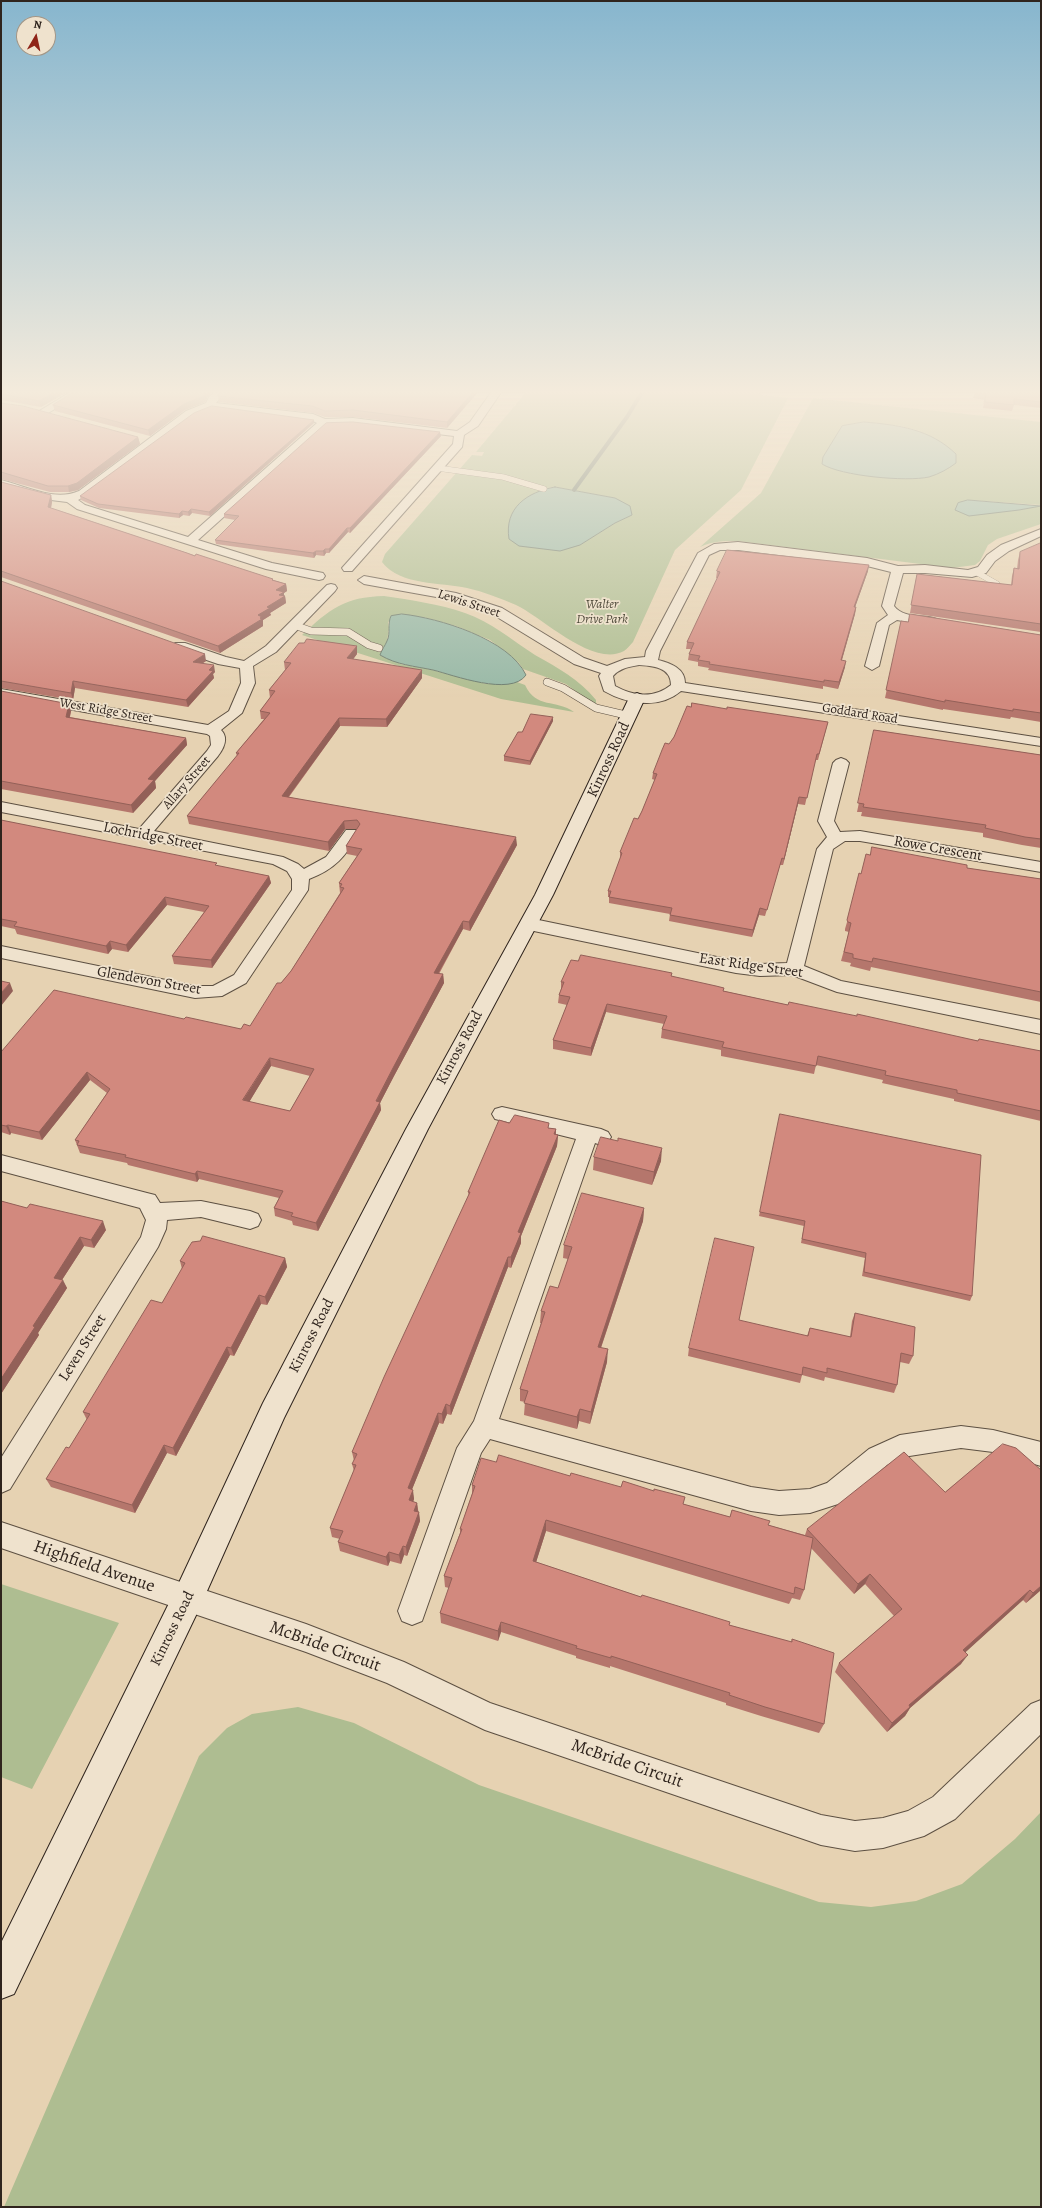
<!DOCTYPE html>
<html>
<head>
<meta charset="utf-8">
<style>
	body { margin:0 }
	#map { position:relative; width:1042px; height:2208px; overflow:hidden; background:#e6d2b2; font-family:Alegreya,serif }
	canvas { display:block }
	.frame { position:absolute; inset:0; border:2px solid #2f241d; pointer-events:none }
	.north { position:absolute; left:16px; top:16px; width:40px; height:40px; box-sizing:border-box; background:#efe2cd; border:1px solid #a29687; border-radius:50%; rotate:9deg; font-size:11px; font-weight:700; line-height:16px; text-align:center; color:#2f241d }
	.north::after { content:''; display:block; margin:auto; width:14px; height:18px; background:#8f2418; clip-path:polygon(50% 0,100% 100%,50% 72%,0 100%) }
</style>
</head>
<body>
<div id="map">
<canvas width="1042" height="2208"></canvas>
<div class="frame"></div>
<div class="north">N</div>
</div>
<script>
const ctx = document.querySelector('canvas').getContext('2d');
ctx.lineJoin = 'round';
function fill(path, color) {
  ctx.fillStyle = color;
  ctx.fill(path, 'evenodd');
}
function trace(path, color, width, dash) {
  ctx.strokeStyle = color;
  ctx.lineWidth = width;
  ctx.lineCap = dash ? 'butt' : 'round';
  ctx.setLineDash(dash || []);
  ctx.stroke(path);
}
function write(font, color, halo, rows, align = 'center') {
  ctx.font = font + ' Alegreya,serif';
  ctx.lineWidth = 3.5;
  ctx.setLineDash([]);
  ctx.textBaseline = 'middle';
  ctx.strokeStyle = halo;
  ctx.fillStyle = color;
  for (const [text, x, y, turn = 0] of rows) {
    ctx.save();
    ctx.translate(x, y);
    ctx.rotate((+turn || 0) * Math.PI / 180);
    ctx.textAlign = isNaN(turn) ? turn : align;
    if (halo) ctx.strokeText(text, 0, 0);
    ctx.fillText(text, 0, 0);
    ctx.restore();
  }
}
fill(new Path2D(`
	M525,391H769L759,393L762,395L788,398L741,490L675,550L633,642C630,645 627,649 624,651C593,668 542,617 516,605C500,598 484,592 467,588C441,582 400,586 382,562L385,554L472,455L482,456L484,452H476L522,397ZM555,487L615,498L632,515L615,523L580,545L541,489Z
	M813,398L1041,422V505L968,500L1001,511L1019,510L1041,506V524L997,539L988,545L980,561L975,565L952,568L738,541C724,541 713,541 700,547L761,493ZM864,422L900,426L920,431L884,477L844,472L822,464L851,424Z
	M384,596C411,600 439,604 465,613C491,622 512,640 535,655C558,668 579,679 596,700V704L590,702L566,684L523,669L519,663L490,640L456,626L427,618L402,614L388,622L389,628L387,641L400,664L432,670L486,684L517,682L525,685C536,709 556,699 574,712L501,699L302,635C330,609 344,597 384,596Z
	M1,1584L119,1623L32,1789L1,1777Z
	M298,1707L354,1723L479,1785L819,1902L871,1907L916,1901L962,1884L1015,1839L1041,1812V2207H4L199,1756L227,1728L252,1714Z`), '#aebd91');
const water = new Path2D(`
	M864,422C899,425 930,429 956,454V463C948,469 939,474 929,477C906,482 841,476 822,464L823,457L842,426Z
	M555,487L615,498L630,506L632,515L615,523L580,545L560,551L519,546L509,539C504,508 527,492 555,487Z
	M968,500L1041,506L1019,510L969,516L955,510L958,503Z
	M402,614C439,618 509,639 526,675C511,697 453,675 433,670C414,666 397,665 380,655C382,649 385,646 387,641C391,633 387,624 391,616Z`);
fill(water, '#97b8a6');
trace(water, '#6d7d6f', 1);
trace(new Path2D(`
	M574,490L627,417L643,391`), '#6d7d6f', 4);
const laneFar1 = new Path2D(`
	M437,468L503,477L544,489
	M976,572L997,584`);
const lane = new Path2D(`
	M294,625L311,631L348,632L369,645L379,648
	M547,682L563,688L596,708L630,716`);
const street = new Path2D(`
	M72,391H84L45,415H37L36,413Z
	M216,391H226L216,403L313,414L325,419L353,418L457,431L470,422L492,391H502L478,426L464,435L462,447L352,571H344L342,568L453,444L454,436L353,424L326,425L198,540L272,563L323,573L325,576L323,579L319,580L266,569L77,509L67,502L43,499L1,487V480C26,486 54,502 79,491L186,411L206,403L209,397ZM212,408L311,420L317,423L188,537L85,505L78,500L87,495L194,415Z
	M1041,529V536L1009,551L995,561L986,573L972,577L925,573H903L894,606C906,622 935,612 942,623L936,627L897,620L889,625L879,666L872,670L865,666L877,623L888,615L882,606L891,572L867,566L738,550H720L709,555L660,651L658,660C670,663 685,668 685,683L1041,738V746L681,691C659,710 627,704 604,691L599,676L601,673L574,664L492,614L453,600L364,584L358,580L364,576L456,593L502,608L584,658L607,666L625,659L645,657L646,651L698,553L714,544L738,542L867,558L898,566L925,565L968,570L978,567L987,555L1001,545ZM639,665C653,666 671,667 671,685C654,699 633,696 615,686L613,676C620,668 629,667 639,665Z
	M331,584L335,585L337,588L335,591L276,652L253,666L255,683L242,713L221,730C229,738 224,748 218,756L154,831L283,857L298,864L304,869L326,857L346,830H358L360,833C345,856 336,869 309,879L308,890L246,983L222,996L195,998L1,958V946L195,986H213L234,975L292,890V879L287,871L273,864L1,812V802L139,829L207,751L211,745L210,736L207,734L1,697V689L208,725L229,711L241,683L240,668L218,664L175,649L173,646L175,643H185L226,657L244,661L266,646L327,585Z
	M841,758L846,760L849,763L834,821L840,832L860,831L1041,862V872L860,841H845L833,849L804,966L841,981L1041,1020V1034L837,992L792,975L760,976L736,973L529,930L523,928L520,924L523,920L529,918L736,961L760,964L787,963L817,849L827,837L818,821L833,763L836,760Z
	M502,1107L601,1129L608,1132L611,1137L608,1142L601,1145L595,1143L499,1419L751,1487L779,1491L810,1489L827,1483L869,1449L900,1435L961,1426L993,1430L1041,1442V1466L993,1452L961,1448L903,1457L887,1465L844,1502L835,1505L810,1513L779,1515L751,1511L490,1439L481,1453L422,1621L412,1625L402,1621L398,1611L457,1448L474,1421L576,1139L495,1119L492,1114L495,1109Z
	M1,1155L147,1193L155,1195L160,1203L201,1201L250,1211L258,1214L261,1220L258,1226L250,1229L201,1217L167,1220L166,1229L158,1247L10,1489L1,1493V1458L141,1237L146,1220L140,1208L1,1171Z
	M1,1522L306,1624L404,1662L490,1703L821,1815L855,1821L883,1818L908,1811L933,1797L1031,1704L1041,1700V1734L955,1819L924,1836L883,1848L855,1851L821,1845L485,1730L387,1683L306,1652L1,1548Z`);
const secondary = new Path2D(`
	M637,693L642,695L645,698L553,895L428,1129L284,1418L199,1609L14,1994L1,1999V1943L177,1587L263,1403L406,1129L535,895L629,698L632,695Z`);
trace(laneFar1, '#5d5042', 6);
trace(lane, '#5d5042', 8);
trace(street, '#5d5042', 2);
trace(secondary, '#2f241d', 2);
trace(laneFar1, '#efe2cd', 5.5);
trace(lane, '#efe2cd', 7);
fill(street, '#efe2cd');
fill(secondary, '#efe2cd');
fill(new Path2D(`
	M1,391H69L41,407L1,400Z
	M76,391H214L208,396L205,402L185,410L150,436L55,411L53,405Z
	M975,391H1041V408L1014,405L1012,411L983,408L984,400L973,398Z
	M478,392L447,428L353,417H325L313,413L219,402L218,396Z
	M1,403L138,437L140,444L78,490L69,492H50L1,479Z
	M314,423L210,516L192,513L189,516L183,515L179,518L99,508L81,500L80,496Z
	M441,436L350,533L348,532L329,553H326L324,556L316,555L314,558L216,544L215,540L235,520L224,518V514Z
	M1,482L51,495L52,502L51,508L187,553L286,584L287,591L284,593V596H285L286,603L270,613L271,615L263,620V626L220,653L1,577Z
	M1041,543V632L910,613L917,574L1011,585L1012,576L1014,568L1017,569L1018,560L1020,552Z
	M717,571H868L855,607H856L855,614L842,660L845,667L838,689L823,686V689L708,670L709,668L698,666V662L688,660L689,654L691,649H686L687,642L718,578H716Z
	M1,581L206,661L203,663L215,672L213,674L214,678L188,707L75,688L73,700L1,688Z
	M910,614L1041,635V722L1011,717L1010,719L943,709V710L885,698L901,621L908,622Z
	M357,654L353,659L422,678L387,727L340,726L289,797L517,845L470,931L463,929L439,974H443L444,983L394,1076L380,1103L381,1110L318,1231L293,1225L292,1221L275,1216L274,1208L279,1198L199,1179L197,1182L128,1165L127,1163L80,1153L75,1140L107,1093L90,1080L42,1140L11,1133L10,1135L1,1132V1052L184,1019L241,1029L250,1026L281,983L291,971L340,893L339,883L357,856L347,854L346,846L357,829H345L329,851L189,824L187,816L237,756L236,753L264,719H261L260,711L270,698L269,690L285,670L284,662ZM271,1066L310,1076L290,1111L249,1102Z
	M1,691L71,711L70,717L186,738L187,745L155,781L156,788L133,813L1,789Z
	M691,707L828,722L818,760H815L805,805L798,804L783,865H780L765,916L759,915L752,937L669,921L670,914L609,903V897H608V891L620,859V852L642,811L655,780L652,779L653,773Z
	M553,721L530,765L504,761V756L522,732Z
	M874,730L1041,755V848L1022,845L983,837V833L861,816L862,812H857Z
	M1,820L218,866L269,876L271,883L212,968L174,964L172,956L204,912L167,905L128,952L112,949L108,954L17,934L15,929L1,926Z
	M967,868L1041,879V1002L871,967L870,971L850,966L851,963L841,961L849,932L845,931V929L861,874Z
	M578,961L672,973L671,977L724,991L788,1005L978,1041L1041,1051V1121L954,1101V1099L882,1083L883,1080L816,1065L814,1074L721,1056V1050L661,1038L662,1029L664,1024L606,1012L591,1056L553,1049V1040L567,1005L558,1003L559,995L561,989V982Z
	M780,1114L972,1296L970,1301L862,1276L865,1258L801,1243L804,1226L759,1216Z
	M509,1123L549,1128L556,1129V1134L558,1135L557,1146L521,1236V1243L511,1268L508,1267L451,1415L447,1414L443,1424L439,1423L412,1489L414,1499L413,1502L417,1503L420,1521L407,1556L404,1555L401,1564L390,1561L388,1566L340,1551L338,1542L340,1539L332,1537L330,1528L354,1471L352,1464L354,1461L352,1452L469,1196L468,1192Z
	M618,1141L661,1161L652,1185L593,1170L594,1157Z
	M1,1201L106,1230L94,1248L84,1246L62,1280L67,1288L38,1333L39,1335L1,1394Z
	M644,1208L643,1221L601,1348L607,1362L590,1424L579,1421L577,1429L524,1415L525,1402L520,1401V1389L541,1323H540L541,1311L558,1288L568,1259L563,1258L564,1245Z
	M285,1258L287,1267L267,1305L261,1304L234,1356L230,1355L176,1456L167,1453L135,1513L51,1487L46,1479L69,1448L87,1420L83,1412L162,1303L182,1269L180,1261Z
	M855,1313L913,1356L909,1364L900,1362L897,1385L894,1393L825,1377L824,1381L802,1375L800,1383L688,1356L689,1348L807,1336L810,1328L850,1337L852,1321Z
	M496,1462L570,1476L683,1504L730,1517L732,1510L768,1525L805,1535L807,1529L945,1492L1041,1470V1590L1026,1603L1023,1600L965,1652L961,1664L910,1708L905,1716L887,1732L835,1672L839,1663L894,1616L865,1584L854,1594L811,1548L804,1590L800,1600L792,1598L789,1604L546,1531L536,1562L641,1597L729,1625L791,1642L792,1639L824,1724L819,1733L761,1716L726,1705V1703L610,1666V1668L576,1658V1656L501,1632L498,1641L441,1623L440,1613L449,1588L445,1587L444,1576L460,1533V1529L472,1494V1485Z`), '#b5766c');
fill(new Path2D(`
	M57,391H69L41,407L39,401Z
	M206,391H214L208,396L205,402L185,410L150,436L148,430L184,404Z
	M474,391H478V392L447,428V422Z
	M314,420V423L210,516L209,512Z
	M440,432L441,436L350,533V528Z
	M138,437L140,444L78,490L69,492L68,486Z
	M51,495L52,502L50,513L48,507Z
	M191,509L192,513L189,516L188,512Z
	M182,511L183,515L179,518V514Z
	M347,528L348,532L329,553V549Z
	M325,549L326,553L324,556L323,551Z
	M316,551V555L314,558L313,553Z
	M869,565L868,571L853,613L854,607Z
	M286,584L287,591L284,593V597L285,596L286,603L270,613L271,615L263,620V626L220,653L218,646L258,615L267,607L276,590Z
	M856,607L855,614L840,666L841,660Z
	M357,646V654L348,666L347,658Z
	M205,654L206,661L194,669L193,662Z
	M846,661L845,667L838,689L839,682Z
	M214,665L215,672L213,674L214,678L188,707L186,700L209,670Z
	M422,670V678L387,727L386,719Z
	M73,681L75,688L73,700L71,693Z
	M69,704L71,711L68,724L66,717Z
	M553,717V721L530,765V761Z
	M339,718L340,726L283,804L282,796Z
	M186,738L187,745L155,781L156,788L133,813L131,805L148,779Z
	M799,797L798,804L783,865L784,859Z
	M344,821L345,829L329,851L328,842Z
	M516,837L517,845L470,931L469,922Z
	M269,876L271,883L212,968L211,960Z
	M165,897L167,905L128,952L126,945Z
	M760,908L759,915L752,937L753,930Z
	M463,921V929L434,981V973Z
	M110,941L112,949L108,954L106,946Z
	M443,974L444,983L394,1076L380,1103L381,1110L318,1231L316,1223L393,1068Z
	M10,983L13,991L1,1006V993Z
	M607,1004L606,1012L591,1056V1048Z
	M270,1058L271,1066L245,1109L243,1100Z
	M87,1072L90,1080L42,1140L39,1132Z
	M8,1125L11,1133L10,1135L6,1126Z
	M556,1129L555,1140L558,1135L557,1146L521,1236V1243L511,1268V1257L518,1232Z
	M662,1148L661,1161L652,1185L654,1172Z
	M197,1171L199,1179L197,1182L195,1174Z
	M644,1208L643,1221L597,1359L598,1347Z
	M103,1221L106,1230L94,1248L91,1240Z
	M80,1237L84,1246L58,1286L54,1278Z
	M508,1257V1267L451,1415L450,1406Z
	M285,1258L287,1267L267,1305L265,1297Z
	M63,1280L67,1288L38,1333L39,1335L1,1394V1379L33,1326Z
	M259,1295L261,1304L234,1356L231,1348Z
	M227,1347L230,1355L176,1456L173,1448Z
	M608,1349L607,1362L590,1424L591,1412Z
	M446,1404L447,1414L443,1424L442,1414Z
	M580,1409L579,1421L577,1429V1417Z
	M438,1413L439,1423L409,1497L408,1488Z
	M164,1445L167,1453L135,1513L132,1505Z
	M413,1490L414,1499L410,1510L409,1500Z
	M417,1503L418,1512L414,1511Z
	M419,1512L420,1521L407,1556L406,1547Z
	M546,1520V1531L533,1572V1561Z
	M403,1546L404,1555L401,1564L399,1555Z
	M389,1552L390,1561L388,1566L386,1557Z
	M870,1574L865,1584L854,1594L858,1584Z
	M1041,1586V1590L1026,1603L1033,1593Z
	M1030,1590L1023,1600L957,1660L963,1650Z
	M501,1622V1632L498,1641V1631Z
	M968,1655L961,1664L910,1708L905,1716L887,1732L892,1723L909,1705Z`), '#936058');
const building = new Path2D(`
	M1,391H57L39,401L1,394Z
	M76,391H206L204,396L184,404L148,430L53,405Z
	M222,391H474L447,422L353,410L325,411L312,406L218,396Z
	M975,391H1041V402L1014,399V405L985,402L986,394L975,392Z
	M1,403L23,406L138,437L77,483L68,486H48L1,472Z
	M212,406L314,420L209,512L191,509L188,512L182,511L179,514L98,504L80,496L194,413Z
	M353,422L440,432L350,528H347L329,549H325L323,551H316L313,553L215,540L239,516L224,514L326,423Z
	M1,482L51,495L48,507L187,553L195,556L196,554L273,579L272,580L286,584L276,590L284,592L279,595L285,596L267,607L270,608L258,615L262,617L260,618L262,619L218,646L1,571Z
	M1041,543V624L911,605L917,574L1012,585L1014,568L1019,569L1020,552Z
	M727,550L869,565L854,607H856L841,660L846,661L839,682L824,680V682L709,664L710,662L698,660L700,656L689,654L694,643L687,642L720,572L717,571Z
	M1,581L205,654L193,662L214,665L209,670L213,671L186,700L73,681L71,693L1,681Z
	M910,614L1041,635V713L1013,709V711L945,700V702L886,690L901,621L908,622Z
	M307,639L357,646L347,658L422,670L386,719L339,718L282,796L516,837L469,922L463,921L434,973L443,974L393,1068L376,1101L380,1102L316,1223L291,1216L293,1213L274,1208L283,1191L197,1171L195,1174L125,1157L126,1155L77,1145L79,1141L75,1140L110,1089L87,1072L39,1132L8,1125L6,1126L1,1125V1052L54,990L184,1019L186,1017L241,1029L244,1024L250,1026L277,983H281L291,971L344,888L340,887L342,884L339,883L362,849L346,846L360,824L357,820L344,821L328,842L187,816L239,753H236L270,713L260,711L275,691L269,690L291,663L284,662L299,643H304ZM270,1058L314,1069L290,1111L243,1100Z
	M1,691L69,704L66,717L186,738L148,779L154,780L131,805L1,781Z
	M692,703L727,709V707L828,722L819,754H817L807,798L799,797L784,859L782,858L767,910L760,908L753,930L670,915L672,908L609,897L611,891H608L622,853L620,852L634,818L638,819L642,811L657,774L653,773L662,750L665,743L669,744L674,737L687,706L691,707Z
	M531,714L553,717L530,761L504,756L518,732H522Z
	M874,730L1041,755V839L1025,837L985,828L986,825L863,807L864,804L858,803Z
	M1,820L217,863L215,865L269,876L211,960L172,956L209,906L165,897L126,945L110,941L106,946L14,926L17,922L1,919Z
	M872,847L967,865V868L1041,879V992L873,958L872,962L853,958V954L844,952L851,923L848,922L847,920L859,873L861,874L866,854L870,855Z
	M581,955L672,973L671,976L716,986L724,988L723,991L788,1005L789,1002L842,1013L857,1016V1014L978,1041L979,1039L1041,1051V1111L957,1093V1090L885,1075L886,1071L818,1056L816,1066L722,1047L724,1042L662,1029L667,1016L607,1004L591,1048L553,1040L570,997L559,995L564,982H561L571,960L578,961Z
	M1,981L10,983L1,993Z
	M780,1114L981,1155L972,1296L864,1272L866,1253L802,1239L805,1221L760,1212Z
	M515,1115L549,1123L548,1128L556,1129L554,1134L558,1135L518,1232L521,1233L511,1257H508L450,1406L446,1404L442,1414L438,1413L408,1488L413,1490L409,1500L417,1503L414,1511L419,1512L406,1547L403,1546L399,1555L389,1552L386,1557L338,1542L343,1531L330,1528L356,1465L352,1464L357,1454L352,1452L384,1377L470,1192H468L499,1120L509,1123Z
	M601,1137L618,1141V1138L662,1148L654,1172L594,1157Z
	M582,1193L644,1208L598,1347L608,1349L591,1412L580,1409L577,1417L524,1403L528,1391L520,1389L545,1312L541,1311L550,1286L558,1288L572,1247L564,1245Z
	M1,1201L27,1208L30,1204L103,1221L91,1240L80,1237L54,1278L63,1280L33,1326L35,1327L1,1379Z
	M203,1236L285,1258L265,1297L259,1295L231,1348L227,1347L173,1448L164,1445L132,1505L46,1479L66,1447L69,1448L90,1414L83,1412L151,1300L162,1303L185,1263L180,1261L192,1242L200,1241Z
	M715,1238L754,1247L739,1320L808,1336L810,1328L851,1337L855,1313L915,1327L913,1356L901,1353L897,1385L827,1368V1373L803,1367L802,1375L689,1348Z
	M1003,1444L1016,1448L1041,1470V1586L1033,1593L1030,1590L963,1650L968,1655L909,1705L910,1707L892,1723L839,1663L902,1609L870,1574L858,1584L807,1529L904,1452L945,1492Z
	M499,1455L570,1476L571,1473L621,1487L623,1481L654,1491V1489L685,1497L683,1504L730,1517L732,1510L770,1521L768,1525L813,1538L804,1590L795,1587L794,1594L546,1520L533,1561L641,1597L642,1595L730,1622L729,1625L792,1642V1639L834,1653L824,1724L765,1707L729,1695L730,1693L611,1656V1658L576,1648L577,1646L501,1622L498,1631L440,1613L452,1578L444,1576L462,1529H460L475,1486L472,1485L481,1458L496,1462Z`);
fill(building, '#d2897e');
trace(building, '#936058', 1);
const sky = ctx.createLinearGradient(0, 0, 0, 700);
sky.addColorStop(0, '#87b6ce');
sky.addColorStop(0.56, '#f4ebdc');
sky.addColorStop(1, '#f4ebdc00');
ctx.fillStyle = sky;
ctx.fillRect(0, 0, 1042, 700);
write('13px', '#2f241d', '#efe2cd', [
	["Lewis Street",469,604,18],
	["West Ridge Street",106,711,10],
	["Goddard Road",860,714,9],
	["Allary Street",187,783,-49]
]);
write('italic 13px', '#4f4a3a', '#efe2cd', [
	["Walter",602,605],
	["Drive Park",602,620]
]);
write('15px', '#2f241d', '#efe2cd', [
	["Kinross Road",609,760,-65],
	["Lochridge Street",153,837,11],
	["Rowe Crescent",938,849,10],
	["East Ridge Street",751,966,8],
	["Glendevon Street",149,981,10],
	["Kinross Road",460,1048,-62],
	["Kinross Road",312,1336,-63],
	["Leven Street",83,1348,-58],
	["Kinross Road",173,1629,-64]
]);
write('18px', '#2f241d', '#efe2cd', [
	["Highfield Avenue",94,1567,19],
	["McBride Circuit",325,1647,20],
	["McBride Circuit",627,1764,19]
]);
</script>
</body>
</html>
